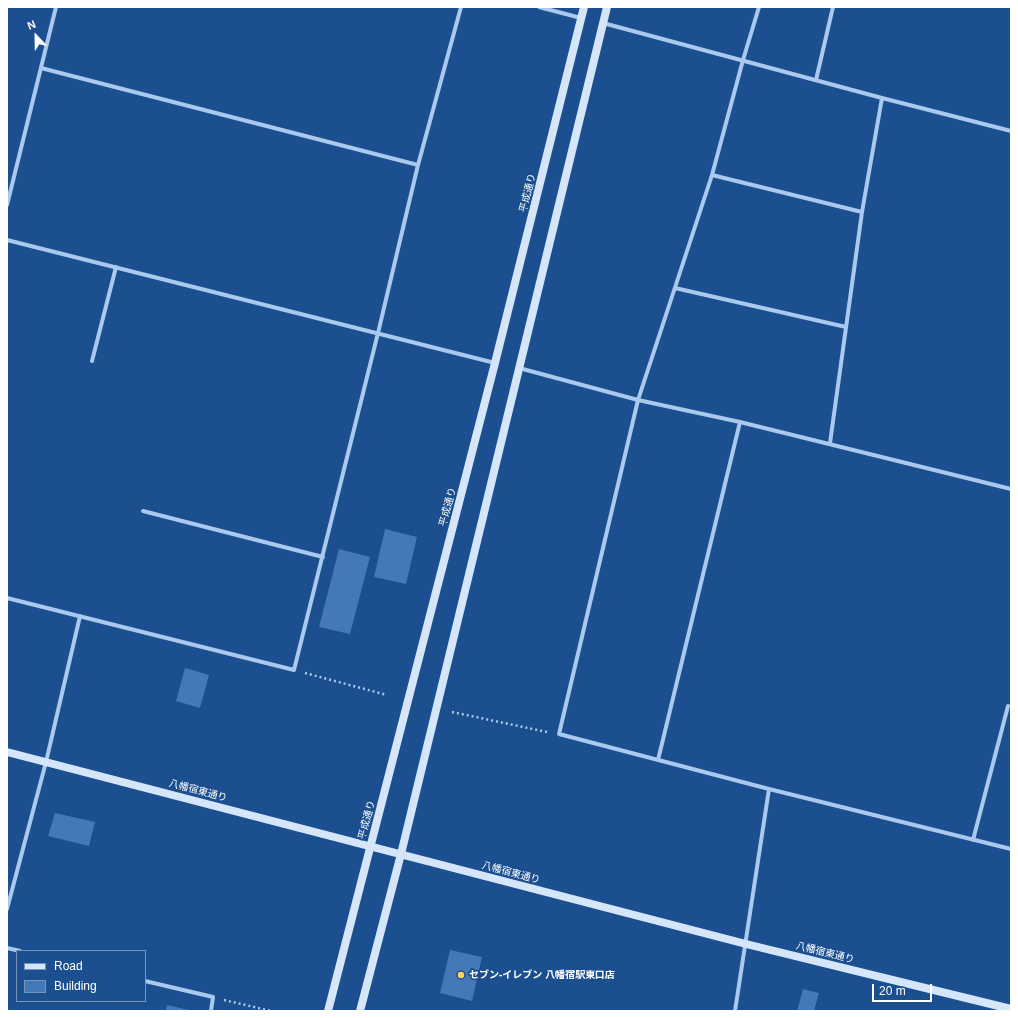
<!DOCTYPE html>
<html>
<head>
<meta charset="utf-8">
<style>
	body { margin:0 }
	#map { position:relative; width:1018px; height:1018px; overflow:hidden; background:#1b4f8f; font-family:Helvetica,sans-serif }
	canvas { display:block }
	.frame { position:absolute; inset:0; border:8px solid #fff; pointer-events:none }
	.legend { position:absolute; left:16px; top:950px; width:130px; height:52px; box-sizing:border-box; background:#1b4f8f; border:1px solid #7695bc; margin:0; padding:5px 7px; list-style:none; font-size:12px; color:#fff }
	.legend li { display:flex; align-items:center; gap:8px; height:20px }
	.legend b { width:20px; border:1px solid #7695bc }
	.north { position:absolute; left:16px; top:16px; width:40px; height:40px; -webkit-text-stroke:3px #1b4f8f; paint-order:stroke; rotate:338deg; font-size:11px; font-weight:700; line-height:16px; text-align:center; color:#fff }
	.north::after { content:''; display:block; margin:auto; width:14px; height:18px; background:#fff; clip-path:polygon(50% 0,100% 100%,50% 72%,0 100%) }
	.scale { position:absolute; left:872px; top:984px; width:60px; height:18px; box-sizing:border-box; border:2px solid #fff; border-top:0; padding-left:5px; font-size:12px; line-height:14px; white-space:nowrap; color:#fff; -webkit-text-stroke:3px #1b4f8f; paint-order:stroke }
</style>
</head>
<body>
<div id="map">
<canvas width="1018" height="1018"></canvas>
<div class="frame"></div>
<ul class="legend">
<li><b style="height:5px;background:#d6e6fa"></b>Road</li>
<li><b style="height:11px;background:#4478b7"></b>Building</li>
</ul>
<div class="north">N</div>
<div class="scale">20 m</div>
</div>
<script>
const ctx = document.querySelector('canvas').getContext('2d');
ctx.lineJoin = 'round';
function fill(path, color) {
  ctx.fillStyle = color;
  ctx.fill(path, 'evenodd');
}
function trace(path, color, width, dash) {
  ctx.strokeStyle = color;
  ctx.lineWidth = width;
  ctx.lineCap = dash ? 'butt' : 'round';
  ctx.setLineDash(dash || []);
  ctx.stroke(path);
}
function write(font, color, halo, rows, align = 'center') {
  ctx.font = font + ' Helvetica,"Noto Sans JP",sans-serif';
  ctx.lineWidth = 3.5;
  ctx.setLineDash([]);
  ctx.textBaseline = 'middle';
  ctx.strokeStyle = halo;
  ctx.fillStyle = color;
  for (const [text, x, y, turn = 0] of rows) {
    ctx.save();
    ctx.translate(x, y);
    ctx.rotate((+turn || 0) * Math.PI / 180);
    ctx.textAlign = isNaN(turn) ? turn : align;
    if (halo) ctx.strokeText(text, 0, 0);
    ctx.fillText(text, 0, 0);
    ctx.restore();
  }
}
fill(new Path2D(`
	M385,529L417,537L406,584L374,577Z
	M339,549L370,557L350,634L319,627Z
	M185,668L209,675L200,708L176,701Z
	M55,813L95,822L89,846L48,836Z
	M450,950L482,957L472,1001L440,993Z
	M803,989L819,993L814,1011H797Z
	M167,1005L189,1010V1011H166Z`), '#4478b7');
trace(new Path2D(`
	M305,673L387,695
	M452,712L547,732
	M224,1000L271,1011`), '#a9c9ee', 2.5, [2, 3]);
trace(new Path2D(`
	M539,7L581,18
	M759,7L743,60L712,175L638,400L559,734L769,789L1011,849
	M603,23L882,98L1011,131
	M41,68L418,165
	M816,80L833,7
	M712,175L862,212
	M7,205L56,7
	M7,240L495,363
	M675,288L846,327
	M92,361L116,267
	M519,368L638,400L740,422L1011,489
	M830,443L862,212L882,98
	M143,511L323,557
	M7,598L294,670L378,333L418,165L461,7
	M658,760L740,422
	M973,840L1008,706
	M7,909L46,762L80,616
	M7,948L20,951
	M145,981L213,997L211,1011
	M735,1011L769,789`), '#a9c9ee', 4);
trace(new Path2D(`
	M7,752L746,944L1011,1009
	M328,1011L495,363L584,7
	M360,1011L401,854L607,7`), '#d6e6fa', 8);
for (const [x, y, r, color] of [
	[461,975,4,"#ffd166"]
]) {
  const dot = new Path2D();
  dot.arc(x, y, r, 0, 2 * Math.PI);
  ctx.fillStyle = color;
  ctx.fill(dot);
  trace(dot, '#1b4f8f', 1.5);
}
write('10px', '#fff', '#1b4f8f', [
	["平成通り",528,193,-76],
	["平成通り",448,507,-75],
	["八幡宿東通り",198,791,15],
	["平成通り",367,820,-75],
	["八幡宿東通り",511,873,15],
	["八幡宿東通り",825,953,14]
]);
write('bold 10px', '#fff', '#1b4f8f', [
	["セブン-イレブン 八幡宿駅東口店",469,975]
], 'left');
</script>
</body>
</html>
